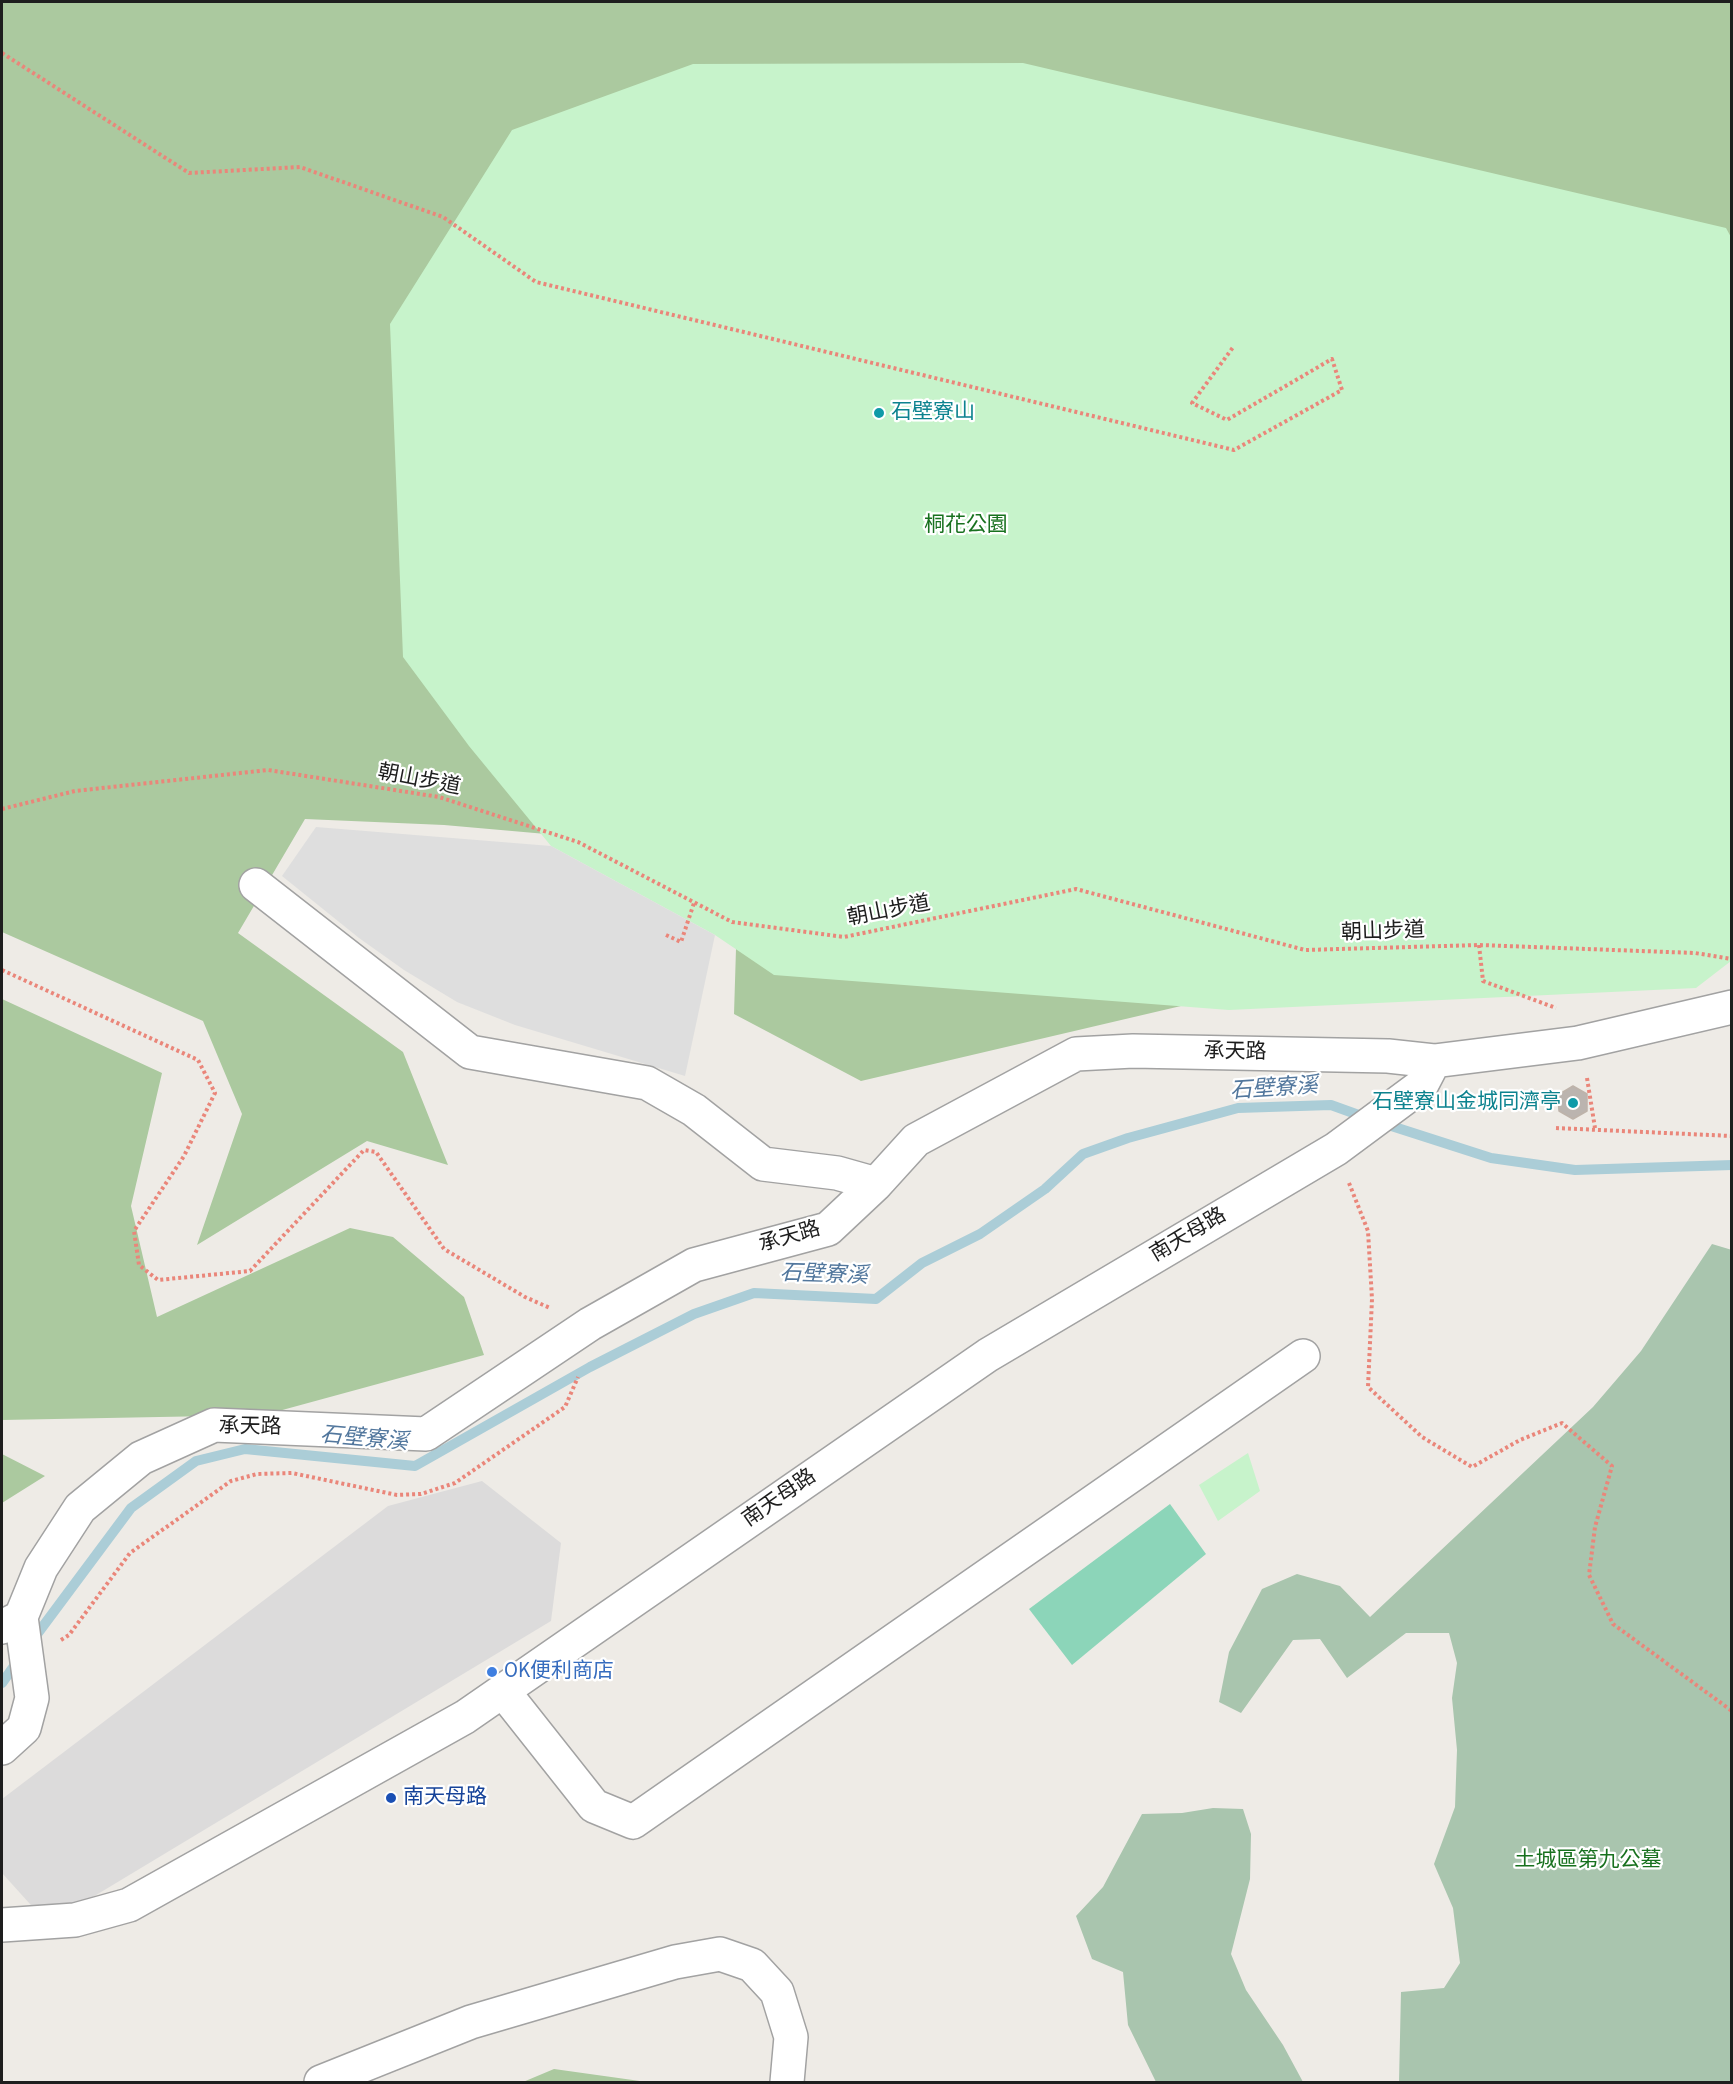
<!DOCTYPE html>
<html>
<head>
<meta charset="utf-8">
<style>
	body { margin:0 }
	#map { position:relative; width:1733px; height:2084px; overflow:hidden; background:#eeebe6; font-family:"Source Sans 3",sans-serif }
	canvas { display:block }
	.frame { position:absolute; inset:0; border:3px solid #1e1e1e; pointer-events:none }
</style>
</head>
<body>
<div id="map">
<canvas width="1733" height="2084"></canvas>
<div class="frame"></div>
</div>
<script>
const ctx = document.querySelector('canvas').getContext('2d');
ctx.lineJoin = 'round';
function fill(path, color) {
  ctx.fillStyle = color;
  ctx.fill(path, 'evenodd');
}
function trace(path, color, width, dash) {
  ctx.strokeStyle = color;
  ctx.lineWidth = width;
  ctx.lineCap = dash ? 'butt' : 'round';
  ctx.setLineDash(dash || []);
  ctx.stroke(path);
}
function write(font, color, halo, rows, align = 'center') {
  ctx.font = font + ' "Source Sans 3","Noto Sans TC",sans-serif';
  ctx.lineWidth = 4.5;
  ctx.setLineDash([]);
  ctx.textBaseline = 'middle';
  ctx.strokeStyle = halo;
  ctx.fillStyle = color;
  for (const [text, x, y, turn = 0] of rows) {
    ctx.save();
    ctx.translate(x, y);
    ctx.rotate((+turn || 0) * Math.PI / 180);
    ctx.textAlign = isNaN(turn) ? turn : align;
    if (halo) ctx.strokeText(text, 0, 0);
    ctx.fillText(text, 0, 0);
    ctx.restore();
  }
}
fill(new Path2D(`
	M482,1481L561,1543L551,1621L48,1924L2,1873V1799L388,1506Z`), '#dcdbdb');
fill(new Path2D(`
	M2,2H1731V926L1326,972L861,1081L734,1014L739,851L444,825L305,819L238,933L403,1052L448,1165L367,1141L197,1245L242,1114L203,1021L2,932Z
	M2,999L162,1073L131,1206L157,1317L350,1228L393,1237L464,1297L484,1355L264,1415L2,1420Z
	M2,1454L45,1476L2,1503Z
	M554,2069L647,2082H523Z`), '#abc99f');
fill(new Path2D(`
	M1712,1244L1732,1250L1731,2082H1399L1401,1992L1444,1988L1460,1963L1453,1908L1434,1864L1455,1807L1457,1750L1452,1698L1457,1663L1449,1633H1406L1347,1678L1320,1639L1293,1640L1241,1713L1219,1702L1229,1652L1262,1589L1297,1574L1340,1586L1370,1617L1593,1407L1641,1351Z
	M1213,1808L1243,1809L1251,1834L1250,1879L1231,1954L1246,1990L1283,2045L1303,2082H1156L1128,2025L1123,1972L1092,1959L1076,1916L1103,1887L1142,1814L1182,1813Z`), '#a9c5ae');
fill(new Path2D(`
	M1023,63L1726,228L1732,239L1731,961L1696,988L1229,1010L774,975L715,935L551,846L469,746L403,657L390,324L512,130L693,64Z
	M1248,1453L1260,1491L1218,1521L1199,1485Z`), '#c7f3cb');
fill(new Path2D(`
	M1170,1504L1206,1554L1072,1665L1029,1609Z`), '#8cd5b9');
fill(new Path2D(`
	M316,827L551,846L715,935L685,1076L515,1025L457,1002L404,970L359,938L282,876Z`), '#dedede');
trace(new Path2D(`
	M1382,1123L1491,1158L1575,1170L1732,1165
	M32,1641L131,1508L196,1461L245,1449L415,1466L590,1367L694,1314L754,1293L876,1299L922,1263L980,1234L1045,1189L1083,1154L1128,1138L1238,1108L1331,1105L1367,1118
	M2,1683L19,1659`), '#abcdd7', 10);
const building = new Path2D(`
	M1573,1086L1587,1094V1111L1573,1119L1559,1111L1558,1095Z`);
fill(building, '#bbb4af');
trace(building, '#beb3aa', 1.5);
const minor = new Path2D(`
	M256,885L470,1052L647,1083L694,1110L763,1164L837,1173L876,1184
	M2,1627L21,1617L41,1568L80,1508L141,1458L214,1425L426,1434L590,1324L694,1265L828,1229L876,1184L916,1140L1076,1054L1133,1051L1388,1056L1434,1061L1578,1043L1732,1007
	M503,1691L594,1806L633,1822L1303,1356
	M2,1748L24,1728L32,1698L21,1617
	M2,1925L75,1920L129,1905L465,1717L988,1355L1336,1149L1421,1086L1434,1061
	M321,2082L471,2022L675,1962L720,1954L752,1965L777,1992L791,2037L787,2082`);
trace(minor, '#a2a2a2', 36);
trace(new Path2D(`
	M2,53L189,173L300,167L443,217L536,282L1234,450L1342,390L1332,359L1227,420L1192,403L1234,346
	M2,809L75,791L268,770L439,797L578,842L732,922L844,937L1076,889L1305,950L1479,945L1695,953L1732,959
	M666,935L681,942L694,903
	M1479,945L1483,981L1556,1008
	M2,970L198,1060L215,1093L184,1156L134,1231L139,1265L158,1280L250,1271L364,1150L376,1152L444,1249L525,1297L550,1308
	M1587,1078L1595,1128
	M1556,1128L1732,1136
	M1349,1183L1368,1231L1372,1299L1368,1387L1422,1437L1472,1467L1520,1440L1562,1423L1612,1466L1595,1527L1589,1575L1613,1624L1732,1711
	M61,1640L69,1635L130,1553L231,1481L257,1474L292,1473L397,1495L421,1494L455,1483L565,1407L578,1377`), '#ea867a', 4, [3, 3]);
trace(minor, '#fff', 33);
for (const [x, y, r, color] of [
	[879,413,6,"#0f9aa8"],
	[1573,1103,6,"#0f9aa8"],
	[492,1672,6,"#3f7fe0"],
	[391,1798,6,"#1a4fb4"]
]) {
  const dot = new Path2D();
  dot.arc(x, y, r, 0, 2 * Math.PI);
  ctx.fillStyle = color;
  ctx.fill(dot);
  trace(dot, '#fff', 2);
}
write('21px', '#0d838f', '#fff', [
	["石壁寮山",891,413],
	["石壁寮山金城同濟亭",1561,1103,"right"]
], 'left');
write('21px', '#18711f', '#fff', [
	["桐花公園",966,526],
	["土城區第九公墓",1588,1861]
]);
write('21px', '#1e1e1e', '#fff', [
	["朝山步道",419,781,11],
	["朝山步道",889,912,-11],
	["朝山步道",1383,933,-2],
	["承天路",1235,1053,1],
	["南天母路",1189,1236,-31],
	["承天路",790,1238,-16],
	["承天路",250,1428,1],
	["南天母路",780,1499,-35]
]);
write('21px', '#366cbe', '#fff', [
	["OK便利商店",504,1672]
], 'left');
write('21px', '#164399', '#fff', [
	["南天母路",403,1798]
], 'left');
write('italic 22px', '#52779d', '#fff', [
	["石壁寮溪",1274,1090,-4],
	["石壁寮溪",824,1276,2],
	["石壁寮溪",364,1440,5]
]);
</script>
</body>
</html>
